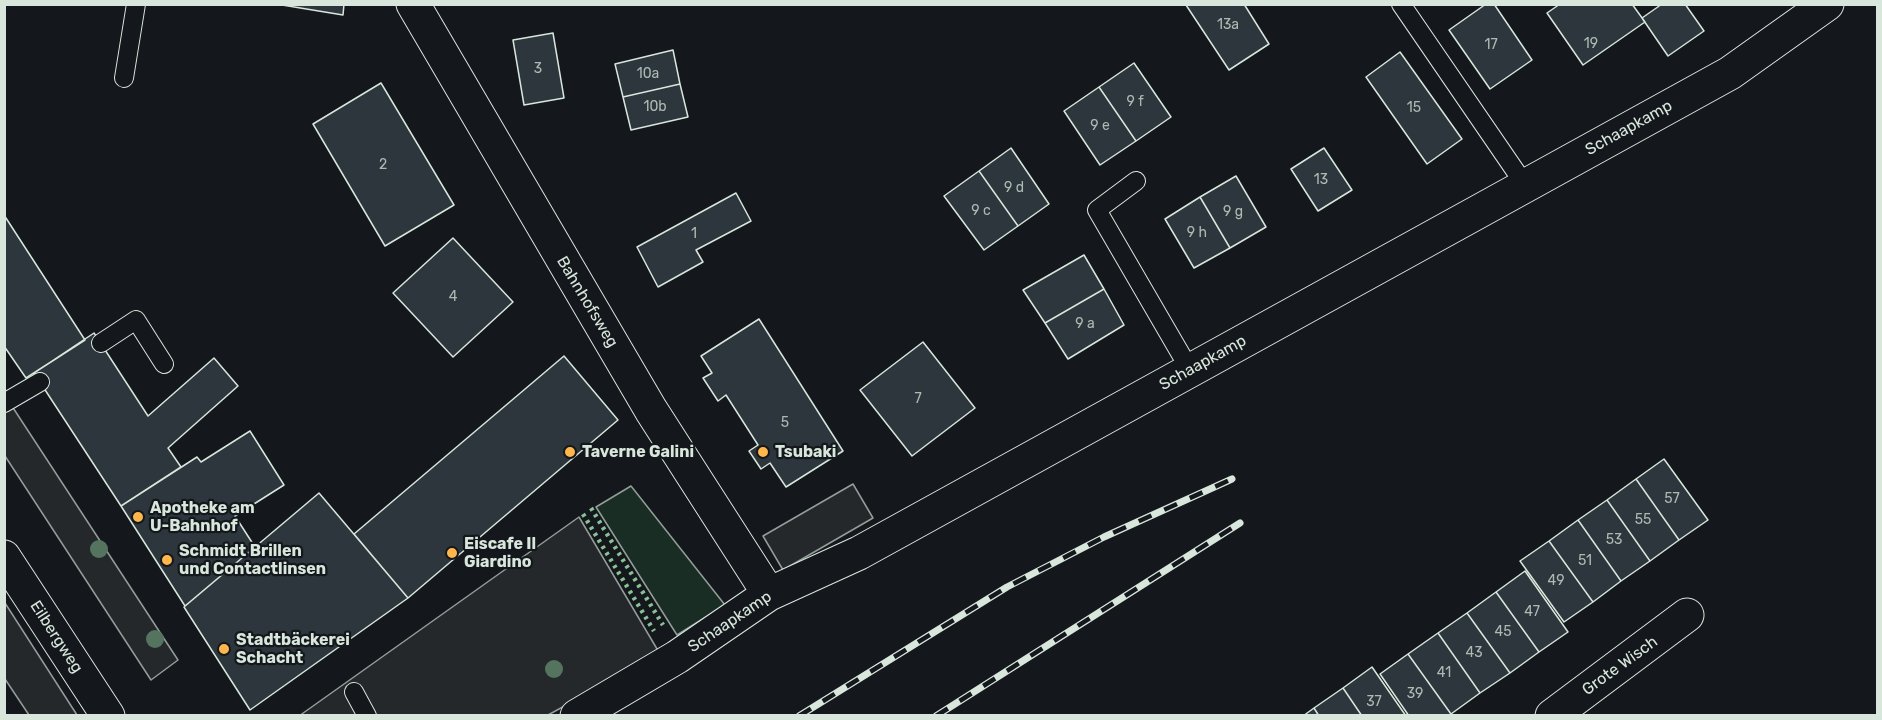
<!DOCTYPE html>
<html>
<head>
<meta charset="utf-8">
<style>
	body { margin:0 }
	#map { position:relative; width:1882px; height:720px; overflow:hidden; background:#14181c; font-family:Rubik,sans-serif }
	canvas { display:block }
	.frame { position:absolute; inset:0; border:6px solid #d8e6dc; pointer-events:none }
</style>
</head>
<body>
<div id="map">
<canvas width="1882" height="720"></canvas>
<div class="frame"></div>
</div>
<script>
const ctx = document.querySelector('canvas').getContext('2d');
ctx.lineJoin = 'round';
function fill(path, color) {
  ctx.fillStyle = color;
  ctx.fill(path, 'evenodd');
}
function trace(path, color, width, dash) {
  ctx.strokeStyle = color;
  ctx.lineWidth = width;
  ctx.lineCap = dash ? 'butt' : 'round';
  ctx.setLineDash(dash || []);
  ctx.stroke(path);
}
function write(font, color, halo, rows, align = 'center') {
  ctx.font = font + ' Rubik,sans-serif';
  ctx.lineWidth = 4.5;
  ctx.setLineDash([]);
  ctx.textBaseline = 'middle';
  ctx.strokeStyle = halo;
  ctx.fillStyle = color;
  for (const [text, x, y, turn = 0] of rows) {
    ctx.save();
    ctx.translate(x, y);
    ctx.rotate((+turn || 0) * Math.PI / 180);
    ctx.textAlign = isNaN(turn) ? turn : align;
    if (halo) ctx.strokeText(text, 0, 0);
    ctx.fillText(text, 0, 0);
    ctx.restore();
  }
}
const green = new Path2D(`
	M631,486L725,605L677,635L596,507Z`);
fill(green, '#1a2d24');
trace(green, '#939e99', 1.5);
const parking = new Path2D(`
	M4,394L178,660L151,680L5,456Z
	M853,484L873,518L783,570L763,536Z
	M579,517L660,654L548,715L299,716Z
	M5,603L77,715H29L5,679Z`);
fill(parking, '#24282b');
trace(parking, '#939e99', 1.5);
const building = new Path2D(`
	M276,4H344L343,15Z
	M1244,4L1269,44L1229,70L1186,5Z
	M1486,4H1494L1532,60L1490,89L1449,30Z
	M1560,4H1632L1645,22L1583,65L1547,13Z
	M1662,4H1685L1704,31L1668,56L1642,18Z
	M553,33L564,98L524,105L513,40Z
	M673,50L680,84L623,97L615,64Z
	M1400,52L1462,139L1427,164L1366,77Z
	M1134,63L1171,117L1136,141L1099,87Z
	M381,83L454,205L385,246L313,124Z
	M680,84L688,117L631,130L623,97Z
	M1099,87L1136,141L1100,165L1064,111Z
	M1011,148L1049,204L1018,226L979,171Z
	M1324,148L1352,190L1318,211L1291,169Z
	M979,171L1018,226L984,250L944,196Z
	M1236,176L1266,227L1230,248L1200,197Z
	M736,193L751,221L696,250L703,262L658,287L637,247Z
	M1200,197L1230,248L1194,268L1165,219Z
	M4,215L85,340L26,378L4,346Z
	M453,238L513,302L453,357L393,293Z
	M1084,255L1104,289L1045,323L1023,290Z
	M1104,289L1124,325L1068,359L1045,323Z
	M759,319L843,451L786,487L770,463L761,469L749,451L758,445L726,395L718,401L703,378L712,373L701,356Z
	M94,333L148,416L214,358L238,386L168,448L181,467L121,506L34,373Z
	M923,342L975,408L912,456L860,390Z
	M564,356L618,420L408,598L354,534Z
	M250,431L284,485L235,516L255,547L185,606L121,506L197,457L201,462Z
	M1664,459L1708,520L1679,540L1636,479Z
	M1636,479L1679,540L1650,561L1607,500Z
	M319,493L408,598L250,710L184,607Z
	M1607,500L1650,561L1621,581L1578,520Z
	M1578,520L1621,581L1593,602L1549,541Z
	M1549,541L1593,602L1564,622L1520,561Z
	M1525,571L1568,632L1539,652L1496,592Z
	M1496,592L1539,652L1510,673L1467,613Z
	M1467,613L1510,673L1480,693L1438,633Z
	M1438,633L1480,693L1451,714L1408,654Z
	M1408,654L1451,714L1449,716H1409L1380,674Z
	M1372,667L1406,716H1362L1343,688Z
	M1343,688L1362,716H1319L1314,708Z
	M1314,708L1319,716H1303Z`);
fill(building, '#2c363c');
trace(building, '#d8e6dc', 1.5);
const lane = new Path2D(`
	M1401,4L1525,185
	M124,78L136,4
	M1136,181L1097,210L1190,370
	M101,343L136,320L164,364
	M4,403L40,382
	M354,692L367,716`);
const street = new Path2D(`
	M413,4L651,410L769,594
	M577,716L677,657L769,594L859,553L1730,73L1827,4
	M1552,716L1687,615`);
const secondary = new Path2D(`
	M4,557L108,716`);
trace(lane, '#d8e6dc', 20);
trace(street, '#d8e6dc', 35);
trace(secondary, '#d8e6dc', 35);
trace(lane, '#14181c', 18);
trace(street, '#14181c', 33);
trace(secondary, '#14181c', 33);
const rail = new Path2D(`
	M799,716L1007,587L1104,537L1232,479
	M936,716L1240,523`);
trace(rail, '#d8e6dc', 7);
trace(rail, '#14181c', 4.5, [14]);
trace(new Path2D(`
	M591,508L663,625
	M583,514L654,631`), '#8ac095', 4.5, [3, 4.5]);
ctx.fillStyle = '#55745f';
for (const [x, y] of [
	[99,549],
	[155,639],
	[554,669]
]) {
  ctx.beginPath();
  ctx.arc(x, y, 9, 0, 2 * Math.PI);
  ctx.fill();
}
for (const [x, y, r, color] of [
	[570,452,6,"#ffb74d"],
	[763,452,6,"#ffb74d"],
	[138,517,6,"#ffb74d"],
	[452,553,6,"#ffb74d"],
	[167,560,6,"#ffb74d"],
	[224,649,6,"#ffb74d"]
]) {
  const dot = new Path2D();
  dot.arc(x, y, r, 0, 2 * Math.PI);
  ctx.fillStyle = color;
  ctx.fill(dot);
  trace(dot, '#14181c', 2);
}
write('14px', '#adbab4', null, [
	["13a",1228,25],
	["19",1591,44],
	["17",1491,45],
	["3",538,69],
	["10a",648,74],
	["9 f",1135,102],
	["10b",655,107],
	["15",1414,108],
	["9 e",1100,126],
	["2",383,165],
	["13",1321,180],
	["9 d",1014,188],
	["9 c",981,211],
	["9 g",1233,212],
	["9 h",1197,233],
	["1",694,234],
	["4",453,297],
	["9 a",1085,324],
	["7",918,399],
	["5",785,423],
	["57",1672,499],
	["55",1643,520],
	["53",1614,540],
	["51",1585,561],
	["49",1556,581],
	["47",1532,612],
	["45",1503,632],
	["43",1474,653],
	["41",1444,673],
	["39",1415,694],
	["37",1374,702]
]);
write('16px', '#d8e6dc', '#14181c', [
	["Schaapkamp",1629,128,-29],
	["Bahnhofsweg",587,302,59],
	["Schaapkamp",1203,363,-29],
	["Schaapkamp",730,622,-34],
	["Eilbergweg",56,637,57],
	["Grote Wisch",1620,666,-36]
]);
write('bold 16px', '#d8e6dc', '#14181c', [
	["Taverne Galini",582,452],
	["Tsubaki",775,452],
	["Apotheke am",150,508],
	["U-Bahnhof",150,526],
	["Eiscafe Il",464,544],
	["Giardino",464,562],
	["Schmidt Brillen",179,551],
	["und Contactlinsen",179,569],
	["Stadtbäckerei",236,640],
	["Schacht",236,658]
], 'left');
</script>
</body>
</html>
